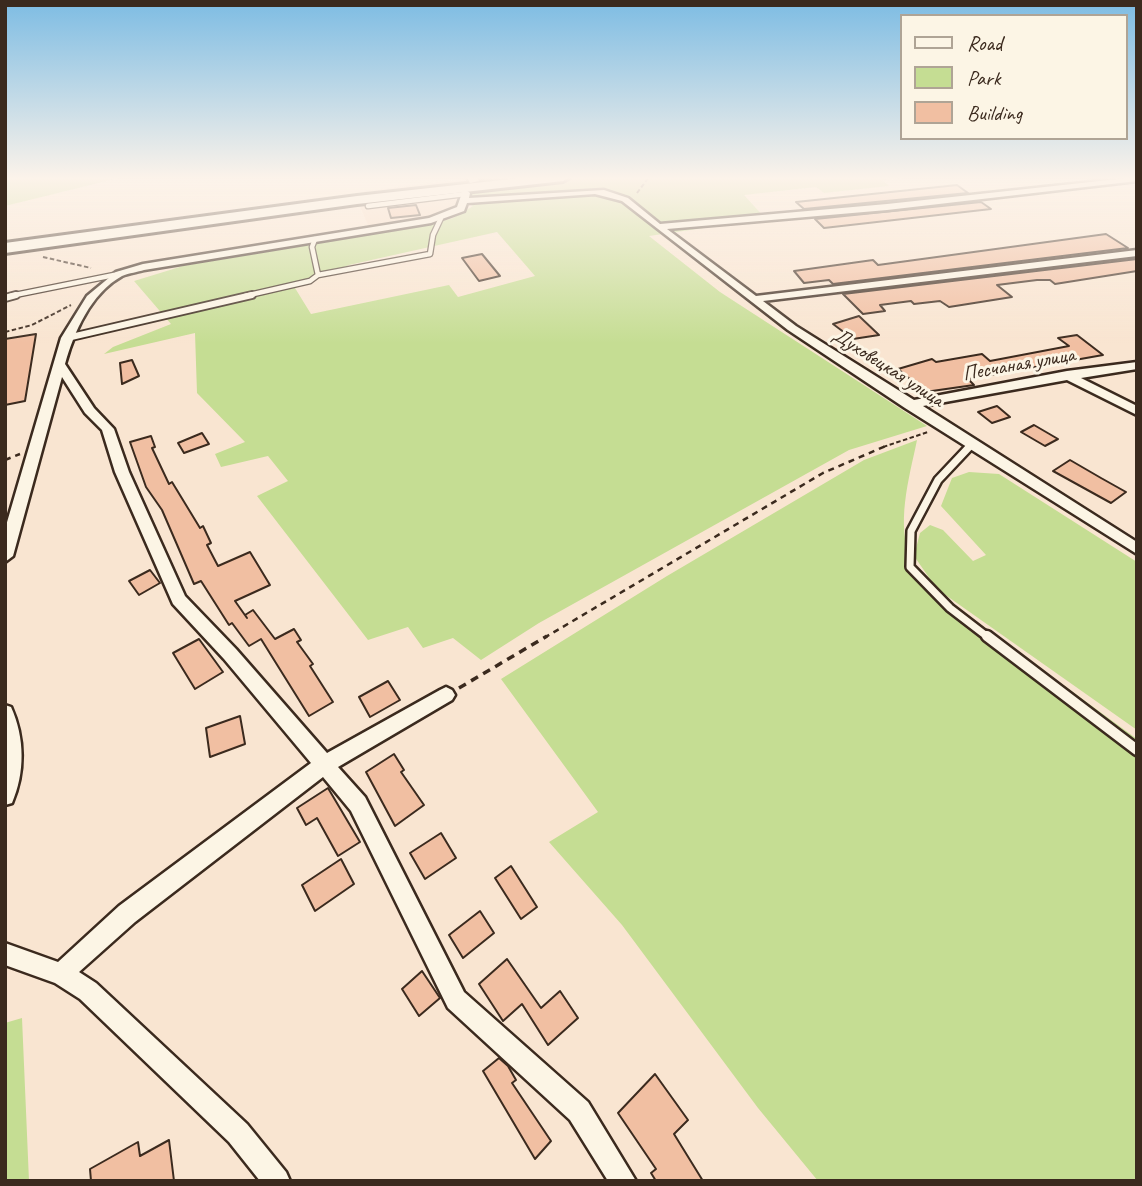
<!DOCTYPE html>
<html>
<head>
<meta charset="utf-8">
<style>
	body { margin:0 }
	#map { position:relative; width:1142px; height:1186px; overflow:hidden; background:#f9e5d1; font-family:Caveat,sans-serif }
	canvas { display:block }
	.frame { position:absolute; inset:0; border:7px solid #3b2a1e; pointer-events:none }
	.legend { position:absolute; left:900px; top:14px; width:228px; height:126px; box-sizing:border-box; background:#fcf5e5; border:2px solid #afa495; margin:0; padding:9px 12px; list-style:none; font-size:21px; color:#3b2a1e }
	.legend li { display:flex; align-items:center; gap:14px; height:35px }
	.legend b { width:35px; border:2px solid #afa495 }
</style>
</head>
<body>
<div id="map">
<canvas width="1142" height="1186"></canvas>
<div class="frame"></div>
<ul class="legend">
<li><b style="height:9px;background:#fcf5e5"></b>Road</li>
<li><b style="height:19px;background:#c5dd93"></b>Park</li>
<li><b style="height:19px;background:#f1bfa2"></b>Building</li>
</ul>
</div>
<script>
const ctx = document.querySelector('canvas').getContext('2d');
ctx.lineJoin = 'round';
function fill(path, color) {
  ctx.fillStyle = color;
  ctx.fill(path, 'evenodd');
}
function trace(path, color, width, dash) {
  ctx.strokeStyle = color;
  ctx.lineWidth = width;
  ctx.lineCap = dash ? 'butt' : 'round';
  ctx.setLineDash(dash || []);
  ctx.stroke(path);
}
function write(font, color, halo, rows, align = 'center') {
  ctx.font = font + ' Caveat,sans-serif';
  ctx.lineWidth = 6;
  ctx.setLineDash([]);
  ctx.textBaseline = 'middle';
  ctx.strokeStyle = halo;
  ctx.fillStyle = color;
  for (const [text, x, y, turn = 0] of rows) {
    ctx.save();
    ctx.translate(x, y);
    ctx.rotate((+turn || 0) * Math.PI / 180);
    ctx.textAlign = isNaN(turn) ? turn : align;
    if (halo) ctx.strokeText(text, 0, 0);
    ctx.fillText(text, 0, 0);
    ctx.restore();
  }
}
fill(new Path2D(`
	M473,178L474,190L468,207L453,218L428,225L372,234L357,200L364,191Z`), '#f7dac3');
fill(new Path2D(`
	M5,177H123L5,206Z
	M555,177H913L883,180L889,186L824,193L816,187L744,195L766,219L649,236L720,292L927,426L849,450L539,623L481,660L453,638L423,648L408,627L368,640L257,496L288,481L268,456L221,467L215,454L245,442L197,393L195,333L104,354L113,347L171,324L134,281L183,266L429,225L453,218L473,206L468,204L474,190L483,184ZM497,232L535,276L458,297L449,285L311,314L295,288L349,265Z
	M917,440C909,479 895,525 912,563C916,572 926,581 932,589L1137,739V1181H818L758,1108L622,925L549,842L598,812L501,679L667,576L864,460Z
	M969,472L999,474L1137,562V730L937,589L914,556L920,533L930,525L943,530L973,561L986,555L941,506L952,478Z
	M22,1018L29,1181H5V1023Z`), '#c5dd93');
const building = new Path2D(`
	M957,185L968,193L804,209L796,202Z
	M981,202L991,209L824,228L815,219Z
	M416,205L420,215L391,218L388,208Z
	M1106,234L1128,248L833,284L829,280L804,283L794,271L873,260L878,265Z
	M482,254L500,276L479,281L462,258Z
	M1137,259V271L1055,284L1050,280H1037L997,285L1012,297L949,307L940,301L914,304L911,301L880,305L885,311L863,314L843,294Z
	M859,316L879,335L853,339L833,324Z
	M36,334L25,401L5,405V339Z
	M1077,335L1103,355L968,379L974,385L925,392L898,369L932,359L936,362L982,354L990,361L1069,346L1058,338Z
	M132,360L139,376L122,384L120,363Z
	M997,406L1010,417L992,423L978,412Z
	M1034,425L1058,439L1045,446L1021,432Z
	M202,433L209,444L184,453L178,443Z
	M151,436L155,447L152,448L169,484L172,482L200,528L203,526L211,543L207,545L218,566L250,552L270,585L235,601L247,618L245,615L253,610L275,639L294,629L301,640L297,642L313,664L310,666L333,702L309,716L261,639L249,646L232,623L229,625L201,581L194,584L162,510L146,487L130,442Z
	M1070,460L1101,478L1126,492L1111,503L1053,471Z
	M150,570L160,583L139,595L129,581Z
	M199,639L223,672L195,689L173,653Z
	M388,681L400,700L370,717L359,697Z
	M240,716L245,744L210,757L206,728Z
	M394,754L404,770L401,772L424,805L395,826L366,772Z
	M328,788L360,842L338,856L317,818L306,825L297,808Z
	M441,833L456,858L425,879L410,853Z
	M341,859L354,884L315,911L302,885Z
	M511,866L537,907L521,919L495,878Z
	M480,911L494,933L463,958L449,935Z
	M507,959L541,1008L560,991L578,1018L548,1045L522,1004L503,1021L479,984Z
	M422,971L440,998L419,1016L402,989Z
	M499,1058L508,1066L516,1080L512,1083L551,1141L535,1159L483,1071Z
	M655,1074L688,1120L674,1134L703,1181H656L651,1173L656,1169L618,1113Z
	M169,1140L174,1181H91L90,1169L138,1142L140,1156Z`);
fill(building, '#f1bfa2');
trace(building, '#3b2a1e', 2);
const serviceFar3 = new Path2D(`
	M368,206L465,194
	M318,275L430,254L433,235L441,218
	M10,296L119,274
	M245,296L310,281L318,275L312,247L315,239`);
const serviceFar2 = new Path2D(`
	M5,298L16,295
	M67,338L252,295
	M969,447L972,444`);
const serviceFar1 = new Path2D(`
	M971,445L938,480L911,531L910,567L950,608L989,638`);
const service = new Path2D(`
	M987,636L1137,750`);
const minor = new Path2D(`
	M1137,177V181L887,210L667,229L756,296L1137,250V256L763,301L796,326L914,400L1067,371L1137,362V369L1081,378L1137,406V415L1067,380L923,406L1137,542V554L905,408L788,330L622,201L595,194L467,203L464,211L431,223L144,270C138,272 129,273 122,276C91,293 74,332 65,364L94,408L114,429L129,472L185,596L236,649L327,753L440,690L446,687L452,690L455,695L452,700L338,767L365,797L464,992L588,1102L636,1181H608L570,1120L448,1008L351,811L323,777L135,922L79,972L96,983L247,1124L286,1172L290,1181H260L229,1142L80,999L55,983L5,965V943L58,962L119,906L311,763L224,659L173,604L115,472L102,430L85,413L62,377L13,556L5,562V529L61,338L87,296L116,272L143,264L429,218L457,207L462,193L466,190L470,193L469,198L604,190L628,198L660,224L887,204Z
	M5,705L11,707C25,738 25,773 12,803L5,805Z`);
const tertiary = new Path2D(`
	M467,177H477L479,181L470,183Z`);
const trunk = new Path2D(`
	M529,177H570L563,181L357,204L5,253V243L357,196Z`);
trace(serviceFar3, '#3b2a1e', 7);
trace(serviceFar2, '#3b2a1e', 10);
trace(serviceFar1, '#3b2a1e', 12);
trace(service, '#3b2a1e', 15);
trace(minor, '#3b2a1e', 5);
trace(tertiary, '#3b2a1e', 5);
trace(trunk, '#3b2a1e', 6);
trace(new Path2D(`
	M637,193L649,177
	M43,257L91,268
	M5,332L32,325L71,305
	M883,447L928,432`), '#3b2a1e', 2, [4.5, 2.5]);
trace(new Path2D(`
	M5,460L20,454
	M544,638L823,473L888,445`), '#3b2a1e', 2.5, [6, 5]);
trace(new Path2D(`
	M459,688L547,636`), '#3b2a1e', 3.5, [8, 6]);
trace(serviceFar3, '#fcf5e5', 4.5);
trace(serviceFar2, '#fcf5e5', 6);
trace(serviceFar1, '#fcf5e5', 7);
trace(service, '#fcf5e5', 10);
fill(minor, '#fcf5e5');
fill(tertiary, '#fcf5e5');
fill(trunk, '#fcf5e5');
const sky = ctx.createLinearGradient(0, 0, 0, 343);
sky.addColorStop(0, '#7dbce3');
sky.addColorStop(0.52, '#fcf3ea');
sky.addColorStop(1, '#fcf3ea00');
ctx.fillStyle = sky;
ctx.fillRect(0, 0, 1142, 343);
write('21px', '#3b2a1e', '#fcf5e5', [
	["Песчаная улица",1019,365,-10],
	["Духовецкая улица",888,368,33]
]);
</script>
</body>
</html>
